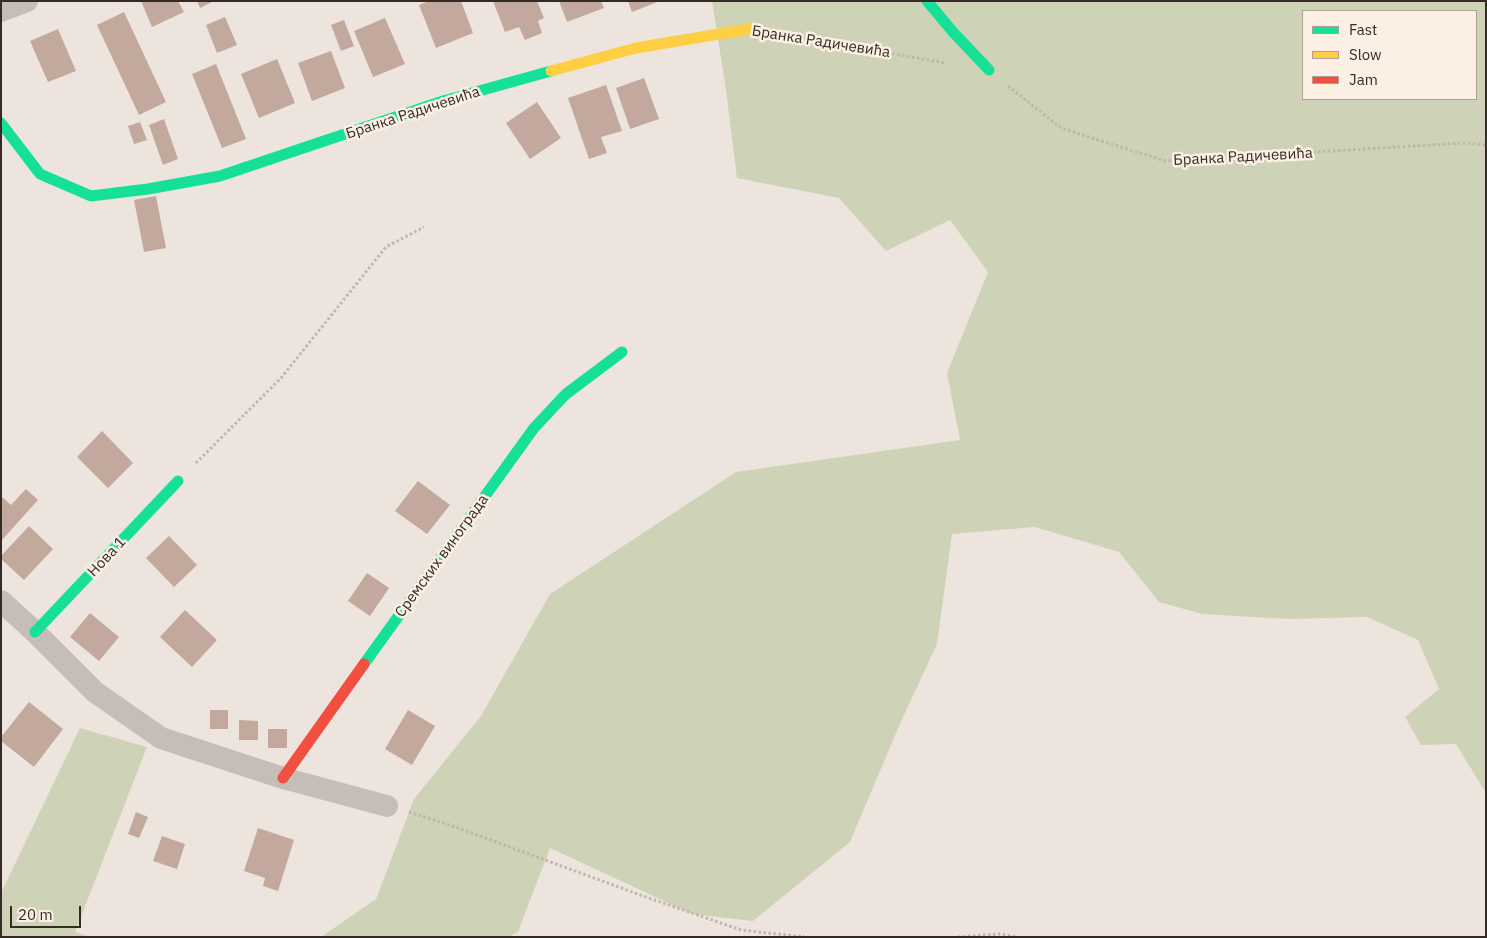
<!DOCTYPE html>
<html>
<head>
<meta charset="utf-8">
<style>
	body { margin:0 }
	#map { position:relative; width:1487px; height:938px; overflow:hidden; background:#ede5dd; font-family:"IBM Plex Sans",sans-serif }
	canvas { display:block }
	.frame { position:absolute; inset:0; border:2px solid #362a25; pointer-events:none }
	.legend { position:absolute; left:1302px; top:10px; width:175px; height:90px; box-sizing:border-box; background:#fbf0e3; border:1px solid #aca197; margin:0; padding:6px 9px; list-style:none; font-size:15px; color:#362a25 }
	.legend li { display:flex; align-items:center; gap:10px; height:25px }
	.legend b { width:25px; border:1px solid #aca197 }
	.scale { position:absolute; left:10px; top:906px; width:71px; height:22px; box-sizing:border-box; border:2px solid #362a25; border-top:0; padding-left:6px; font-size:15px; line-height:18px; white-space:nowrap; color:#362a25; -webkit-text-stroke:4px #fbf0e3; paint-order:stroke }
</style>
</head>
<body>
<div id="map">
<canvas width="1487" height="938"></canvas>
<div class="frame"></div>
<ul class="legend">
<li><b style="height:6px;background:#16e098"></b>Fast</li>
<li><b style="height:6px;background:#ffcf43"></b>Slow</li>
<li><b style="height:6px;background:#f24e42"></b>Jam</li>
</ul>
<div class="scale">20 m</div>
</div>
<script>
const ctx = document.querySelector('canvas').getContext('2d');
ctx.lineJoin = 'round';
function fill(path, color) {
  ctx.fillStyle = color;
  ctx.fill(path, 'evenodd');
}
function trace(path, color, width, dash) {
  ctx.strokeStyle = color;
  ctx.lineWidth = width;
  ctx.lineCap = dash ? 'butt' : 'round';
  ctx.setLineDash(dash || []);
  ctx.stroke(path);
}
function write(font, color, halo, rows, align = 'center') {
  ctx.font = font + ' "IBM Plex Sans",sans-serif';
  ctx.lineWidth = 5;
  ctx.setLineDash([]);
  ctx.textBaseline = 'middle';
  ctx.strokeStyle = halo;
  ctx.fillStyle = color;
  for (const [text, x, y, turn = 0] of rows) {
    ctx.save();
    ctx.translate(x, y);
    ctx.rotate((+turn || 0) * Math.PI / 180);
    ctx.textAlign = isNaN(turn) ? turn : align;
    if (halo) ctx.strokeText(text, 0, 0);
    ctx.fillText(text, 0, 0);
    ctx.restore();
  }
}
fill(new Path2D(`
	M712,1H1486V793L1456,744L1421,745L1405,717L1439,689L1418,640L1367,617L1287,619L1202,614L1159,602L1119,552L1035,527L952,534L937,644L899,726L850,842L753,921L692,914L550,848L518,932L508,937H321L376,899L414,799L481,716L550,594L736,472L960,440L947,373L988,272L950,220L886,251L839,198L737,178L726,90ZM1303,11H1476V99H1303Z
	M80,728L147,747L75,932L90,937H1V893Z`), '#ced2b6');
fill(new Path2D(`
	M141,1H178L184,12L152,27Z
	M197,1H214L200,8Z
	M429,1H461L473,33L436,48L419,5Z
	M493,1H537L544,18L538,21L542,33L525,40L519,27L505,32Z
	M559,1H601L604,8L567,22Z
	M628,1H660L632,12Z
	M124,12L166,102L139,115L97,25Z
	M225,17L237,45L217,53L206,25Z
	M385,18L405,64L373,77L354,31Z
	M344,20L354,46L341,51L331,25Z
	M58,29L76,71L48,82L30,41Z
	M331,51L345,88L312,101L298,63Z
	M277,59L295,103L259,118L241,74Z
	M216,64L246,139L222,148L192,74Z
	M644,78L659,119L630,129L616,88Z
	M606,85L622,131L601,137L607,153L589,159L568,98Z
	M537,102L561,138L530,159L506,123Z
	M164,119L178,159L163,165L149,125Z
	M140,122L147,140L134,144L128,126Z
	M156,196L166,248L144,252L134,200Z
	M102,431L133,463L108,488L77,457Z
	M418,481L450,505L427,534L395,511Z
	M26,489L38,500L1,541V496L11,505Z
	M29,526L53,549L24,580L1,559V556Z
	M169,536L197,565L174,587L146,558Z
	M367,573L389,588L370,616L348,601Z
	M185,610L217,640L192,667L160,637Z
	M90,613L119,637L99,661L70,637Z
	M29,702L63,729L34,767L1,741V737Z
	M210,710H228V729H210Z
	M408,710L435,726L412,765L385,749Z
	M239,720L258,721V740H239Z
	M268,729H287V748H268Z
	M136,812L148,817L139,838L128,834Z
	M258,828L294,840L278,891L263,886L265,878L244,871Z
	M162,836L185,844L177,869L153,861Z`), '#c2a89d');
trace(new Path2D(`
	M774,33L946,63
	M1008,86L1061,128L1165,161L1464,143L1486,145
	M196,463L281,378L386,247L424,227
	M409,812L450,825L643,896L741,930L805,937
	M958,937L1000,934L1017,937`), '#beb6af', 3, [2.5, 2.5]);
trace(new Path2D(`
	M1,11L27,1
	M1,601L35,632L95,692L161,738L283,778L387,806`), '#c5bdb7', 22);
trace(new Path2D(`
	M927,1L953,32L989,70
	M1,123L40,174L91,196L148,189L220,176L443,101L551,71
	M35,632L178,481
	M364,664L534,428L566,394L622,352`), '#16e098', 11);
trace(new Path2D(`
	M551,71L636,48L749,29`), '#ffcf43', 11);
trace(new Path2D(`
	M283,778L364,664`), '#f24e42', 11);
write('15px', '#362a25', '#fbf0e3', [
	["Бранка Радичевића",821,42,9],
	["Бранка Радичевића",413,113,-18],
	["Бранка Радичевића",1243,157,-3],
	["Сремских винограда",442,556,-54],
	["Нова 1",107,557,-47]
]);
</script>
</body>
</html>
